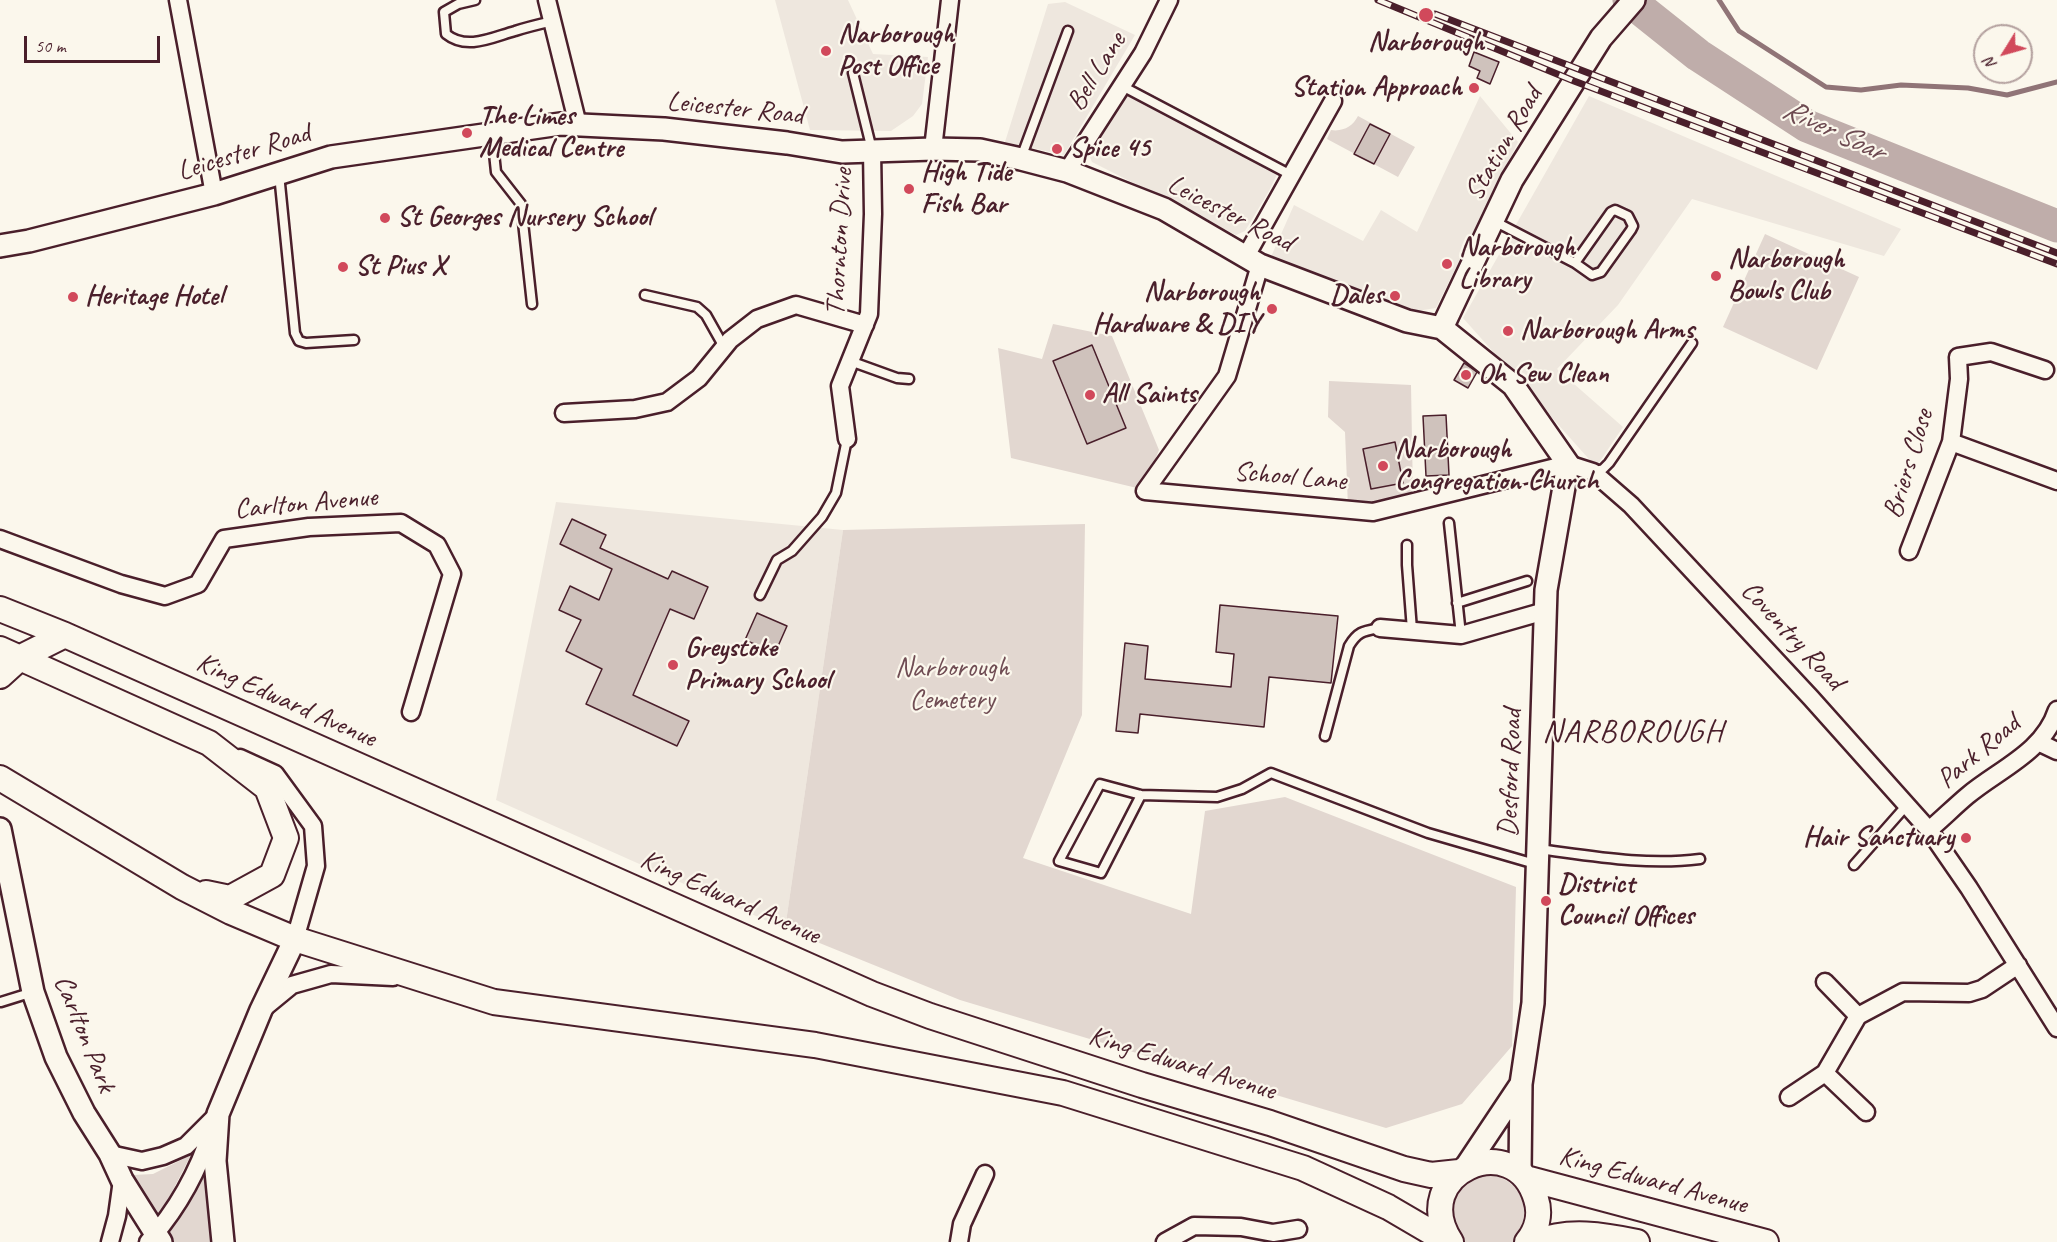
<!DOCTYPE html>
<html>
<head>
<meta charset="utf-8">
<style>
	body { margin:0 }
	#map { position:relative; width:2057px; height:1242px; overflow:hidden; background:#fbf7ec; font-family:Caveat,sans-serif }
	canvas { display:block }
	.north { position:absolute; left:1973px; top:24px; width:60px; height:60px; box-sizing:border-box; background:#fbf7ec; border:2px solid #b4a19f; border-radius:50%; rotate:233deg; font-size:16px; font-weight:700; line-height:24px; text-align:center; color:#4a1f2b }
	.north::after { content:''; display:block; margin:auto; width:21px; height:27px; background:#d1495b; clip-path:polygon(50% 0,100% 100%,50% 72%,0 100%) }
	.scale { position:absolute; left:24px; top:36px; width:136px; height:27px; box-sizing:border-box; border:3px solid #4a1f2b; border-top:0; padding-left:8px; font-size:18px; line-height:21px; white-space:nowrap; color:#4a1f2b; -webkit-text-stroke:4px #fbf7ec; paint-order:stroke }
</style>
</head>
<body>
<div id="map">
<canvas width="2057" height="1242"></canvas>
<div class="north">N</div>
<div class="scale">50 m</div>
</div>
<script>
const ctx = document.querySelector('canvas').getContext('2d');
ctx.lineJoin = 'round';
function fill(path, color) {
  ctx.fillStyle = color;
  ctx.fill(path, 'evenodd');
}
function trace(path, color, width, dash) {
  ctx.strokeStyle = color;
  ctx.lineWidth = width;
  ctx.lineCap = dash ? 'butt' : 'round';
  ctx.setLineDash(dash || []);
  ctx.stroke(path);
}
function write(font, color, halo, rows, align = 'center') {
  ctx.font = font + ' Caveat,sans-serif';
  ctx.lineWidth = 4.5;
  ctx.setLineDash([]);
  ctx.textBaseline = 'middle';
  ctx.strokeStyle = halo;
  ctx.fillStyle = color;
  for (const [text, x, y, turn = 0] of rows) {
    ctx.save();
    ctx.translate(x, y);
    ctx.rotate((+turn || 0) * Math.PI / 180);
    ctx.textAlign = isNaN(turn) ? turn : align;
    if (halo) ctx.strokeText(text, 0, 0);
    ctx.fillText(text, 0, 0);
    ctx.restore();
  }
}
fill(new Path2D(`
	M775,0H848L873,54L928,57L922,104L913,116L891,131L810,130Z
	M1065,2L1135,35L1064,155L1005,142L1048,4Z
	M1132,84L1282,164L1269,191L1245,231L1236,235L1092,162L1088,153Z
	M1480,96L1518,142L1436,308L1417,311L1270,259L1294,205L1363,241L1381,210L1417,232Z
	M1589,96L1901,229L1884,256L1692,199L1618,305L1557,369L1623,427L1596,467L1463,318Z
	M556,502L843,530L785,929L496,800Z`), '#eee7de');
fill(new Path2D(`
	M1358,116L1415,147L1398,177L1327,139L1331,130C1343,132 1353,126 1358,116Z
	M1765,234L1859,277L1817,370L1723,327Z
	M1053,324L1112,336L1159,450L1147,479L1137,488L1011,458L998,348L1042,359Z
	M1329,381L1411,385L1413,496L1348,507L1345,432L1328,417Z
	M1085,524L1082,715L1023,858L1191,914L1205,811L1285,797L1516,887L1512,1046L1462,1104L1386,1128L960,1000L785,929L843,530Z
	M191,1155L159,1217L133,1175L153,1174Z
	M205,1162L211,1242H172L164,1230Z
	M1491,1174C1526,1184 1537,1214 1513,1242H1463C1438,1212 1453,1177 1491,1174Z`), '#e2d7d0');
trace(new Path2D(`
	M1719,0L1739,31L1826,87L1861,90L1901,85L1968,88L2007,95L2057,82`), '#907477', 5);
trace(new Path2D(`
	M1629,0L1698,55L1807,126L2057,226`), '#bfadaa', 33);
const building = new Path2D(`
	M1474,52L1499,62L1490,84L1477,78L1480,71L1469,66Z
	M1370,124L1390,134L1374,164L1354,154Z
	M1092,345L1126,428L1087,444L1053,361Z
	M1464,363L1477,372L1468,388L1454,380Z
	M1446,415L1449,475L1426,476L1423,416Z
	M1395,442L1403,483L1371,489L1363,449Z
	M572,519L606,535L600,548L668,579L672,571L708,587L694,619L670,609L633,695L689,721L677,746L586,704L602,669L566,651L581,620L559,610L570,586L599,600L612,569L560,544Z
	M1220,605L1338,616L1331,683L1269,677L1264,727L1140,714L1138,733L1116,731L1125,643L1148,646L1145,679L1231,687L1234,654L1216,652Z
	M757,613L787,626L775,653L745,640Z`);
fill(building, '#cfc2bc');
trace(building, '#4a1f2b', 1.5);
const service = new Path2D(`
	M475,0L458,4L444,12L446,34C467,51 493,37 515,31C527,27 540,24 553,21
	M853,73L872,150
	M1122,86L1291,175
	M492,134L496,172L521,204L532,304
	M1021,158L1068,31
	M279,174L295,333L299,341L306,343L354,340
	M1492,220L1575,263L1592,275L1601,272L1631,230L1633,226L1628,216L1615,210L1611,212L1575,263
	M645,295L697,307L706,315L724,347
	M850,361L897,378L909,379
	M1593,472L1603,469L1609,463L1692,343
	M1449,523L1461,635
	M1407,545V565L1412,630
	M760,595L777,560L792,551L822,517L836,493L847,439
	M1457,603L1527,581
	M1325,736L1349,646C1358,631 1364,631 1380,628
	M1141,795L1101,873L1059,861L1100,784L1141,795L1217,797L1242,789L1271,773L1428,833L1535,864
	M1538,849C1592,856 1646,866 1700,859
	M1854,865L1906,806
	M1,1002L33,992`);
const minor = new Path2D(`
	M178,0L214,194
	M547,0L578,125
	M933,149L950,0
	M1067,171L1143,53L1169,0
	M1246,256L1333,101
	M564,413L635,409L667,402L699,378L730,340L757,319L796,305L865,325
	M847,439L840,386L869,314L873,214L872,150
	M1951,442L2057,481
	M1145,491L1373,512L1568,464L1593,472L1631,505L1811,698L1929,830L1969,888L2057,1028
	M1145,491L1227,376L1260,265
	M0,539L121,584L165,596L198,584L224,539L309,527L401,523L437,545L452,574L411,712
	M1909,551L1951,442L1959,379L1958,357L1991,352L2045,370
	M1380,628L1461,635L1545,611
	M2038,742L2057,751
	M240,758L275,774L313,826L316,866L295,939
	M1929,830C1942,819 1954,807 1967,796C1999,769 2043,753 2057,710
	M1825,982L1858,1016
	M264,1008L292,985L331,974L393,977
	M1789,1097L1825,1073
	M1866,1112L1825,1073L1858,1016L1903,992L1969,993L1982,989L2018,965
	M110,1154L142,1161L163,1156L186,1146L213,1119
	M110,1242L117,1216L122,1180
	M148,1242C177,1210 199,1169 212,1129
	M959,1242L962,1224L985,1174
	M1165,1242L1194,1226L1241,1227L1273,1233L1298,1229`);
const tertiary = new Path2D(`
	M0,246L29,241L214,194L331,157L560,124L664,129L787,143L842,152L933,149L980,150L1021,159L1067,171L1164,209L1260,265L1407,321L1442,328
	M1442,328L1513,385L1568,464L1546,590L1533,1003L1521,1084L1520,1173
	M1442,328L1512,180L1601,38L1634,0
	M0,829L33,992L56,1057L84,1113L110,1154L122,1180L161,1242
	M1465,1168L1521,1084
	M223,1242L215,1161L218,1114L261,1010L295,939`);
const secondary = new Path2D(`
	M0,609L65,635L872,994L930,1016L1142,1085L1270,1123L1404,1169L1431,1175L1459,1172
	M0,649L209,743L267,788L286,838L272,875L230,898L206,893
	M0,676L21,657L65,635
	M0,778L182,887L231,912L295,939L494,1002L815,1045L1063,1093L1303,1168L1388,1207L1448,1242
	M1526,1178L1766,1242
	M1451,1242C1406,1173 1515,1126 1536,1199C1541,1214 1537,1230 1527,1242
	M1537,1242C1568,1229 1604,1235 1637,1242`);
trace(service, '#4a1f2b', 13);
trace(minor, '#4a1f2b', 21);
trace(tertiary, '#4a1f2b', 26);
trace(secondary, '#4a1f2b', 28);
trace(service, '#fbf7ec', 8);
trace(minor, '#fbf7ec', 16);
trace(tertiary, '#fbf7ec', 21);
trace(secondary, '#fbf7ec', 24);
const rail = new Path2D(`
	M1378,0L1574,81L2057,264
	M1435,14L2057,253`);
trace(rail, '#4a1f2b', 7);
trace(rail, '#fbf7ec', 4.5, [14]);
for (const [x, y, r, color] of [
	[1426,15,8,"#d1495b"],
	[826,51,6,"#d1495b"],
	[1474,88,6,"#d1495b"],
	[467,133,6,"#d1495b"],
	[1057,149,6,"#d1495b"],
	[909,189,6,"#d1495b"],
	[385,218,6,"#d1495b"],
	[1447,264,6,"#d1495b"],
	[343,267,6,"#d1495b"],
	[1716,276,6,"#d1495b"],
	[1395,296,6,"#d1495b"],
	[73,297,6,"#d1495b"],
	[1272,309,6,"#d1495b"],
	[1508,331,6,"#d1495b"],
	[1466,375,6,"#d1495b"],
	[1090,395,6,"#d1495b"],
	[1383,466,6,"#d1495b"],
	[673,665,6,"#d1495b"],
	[1966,838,6,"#d1495b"],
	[1546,901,6,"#d1495b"]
]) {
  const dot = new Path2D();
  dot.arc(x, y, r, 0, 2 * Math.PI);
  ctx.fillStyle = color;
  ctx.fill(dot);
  trace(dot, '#fbf7ec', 2);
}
write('bold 28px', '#4a1f2b', '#fbf7ec', [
	["Narborough",838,35],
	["Post Office",838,67],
	["Narborough",1426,43,"center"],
	["Station Approach",1462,88,"right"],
	["The Limes",479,117],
	["Medical Centre",479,149],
	["Spice 45",1069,149],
	["High Tide",921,173],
	["Fish Bar",921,205],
	["St Georges Nursery School",397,218],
	["Narborough",1459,248],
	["Library",1459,280],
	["Narborough",1728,260],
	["Bowls Club",1728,292],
	["St Pius X",355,267],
	["Narborough",1260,293,"right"],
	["Hardware & DIY",1260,325,"right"],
	["Dales",1383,296,"right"],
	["Heritage Hotel",85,297],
	["Narborough Arms",1520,331],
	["Oh Sew Clean",1478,375],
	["All Saints",1102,395],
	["Narborough",1395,450],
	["Congregation Church",1395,482],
	["Greystoke",685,649],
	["Primary School",685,681],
	["Hair Sanctuary",1954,838,"right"],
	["District",1558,885],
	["Council Offices",1558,917]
], 'left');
write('28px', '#4a1f2b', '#fbf7ec', [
	["Bell Lane",1097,72,-58],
	["Leicester Road",735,109,6],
	["Station Road",1504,144,-60],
	["Leicester Road",244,153,-17],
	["Leicester Road",1230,214,27],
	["Thornton Drive",840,242,-87],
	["Briers Close",1909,464,-73],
	["School Lane",1290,477,5],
	["Carlton Avenue",306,504,-5],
	["Coventry Road",1792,636,47],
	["King Edward Avenue",286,701,24],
	["Park Road",1979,752,-40],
	["Desford Road",1511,773,-88],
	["King Edward Avenue",730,898,24],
	["Carlton Park",84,1034,68],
	["King Edward Avenue",1182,1064,17],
	["King Edward Avenue",1653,1181,15]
]);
write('28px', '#704d54', '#fbf7ec', [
	["Narborough",952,669],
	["Cemetery",952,701]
]);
write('italic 30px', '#6d4a51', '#fbf7ec', [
	["River Soar",1833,131,25]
]);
ctx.letterSpacing = '1.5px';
write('32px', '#4a1f2b', '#fbf7ec', [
	["NARBOROUGH",1633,733]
]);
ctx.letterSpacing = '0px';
</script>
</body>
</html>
